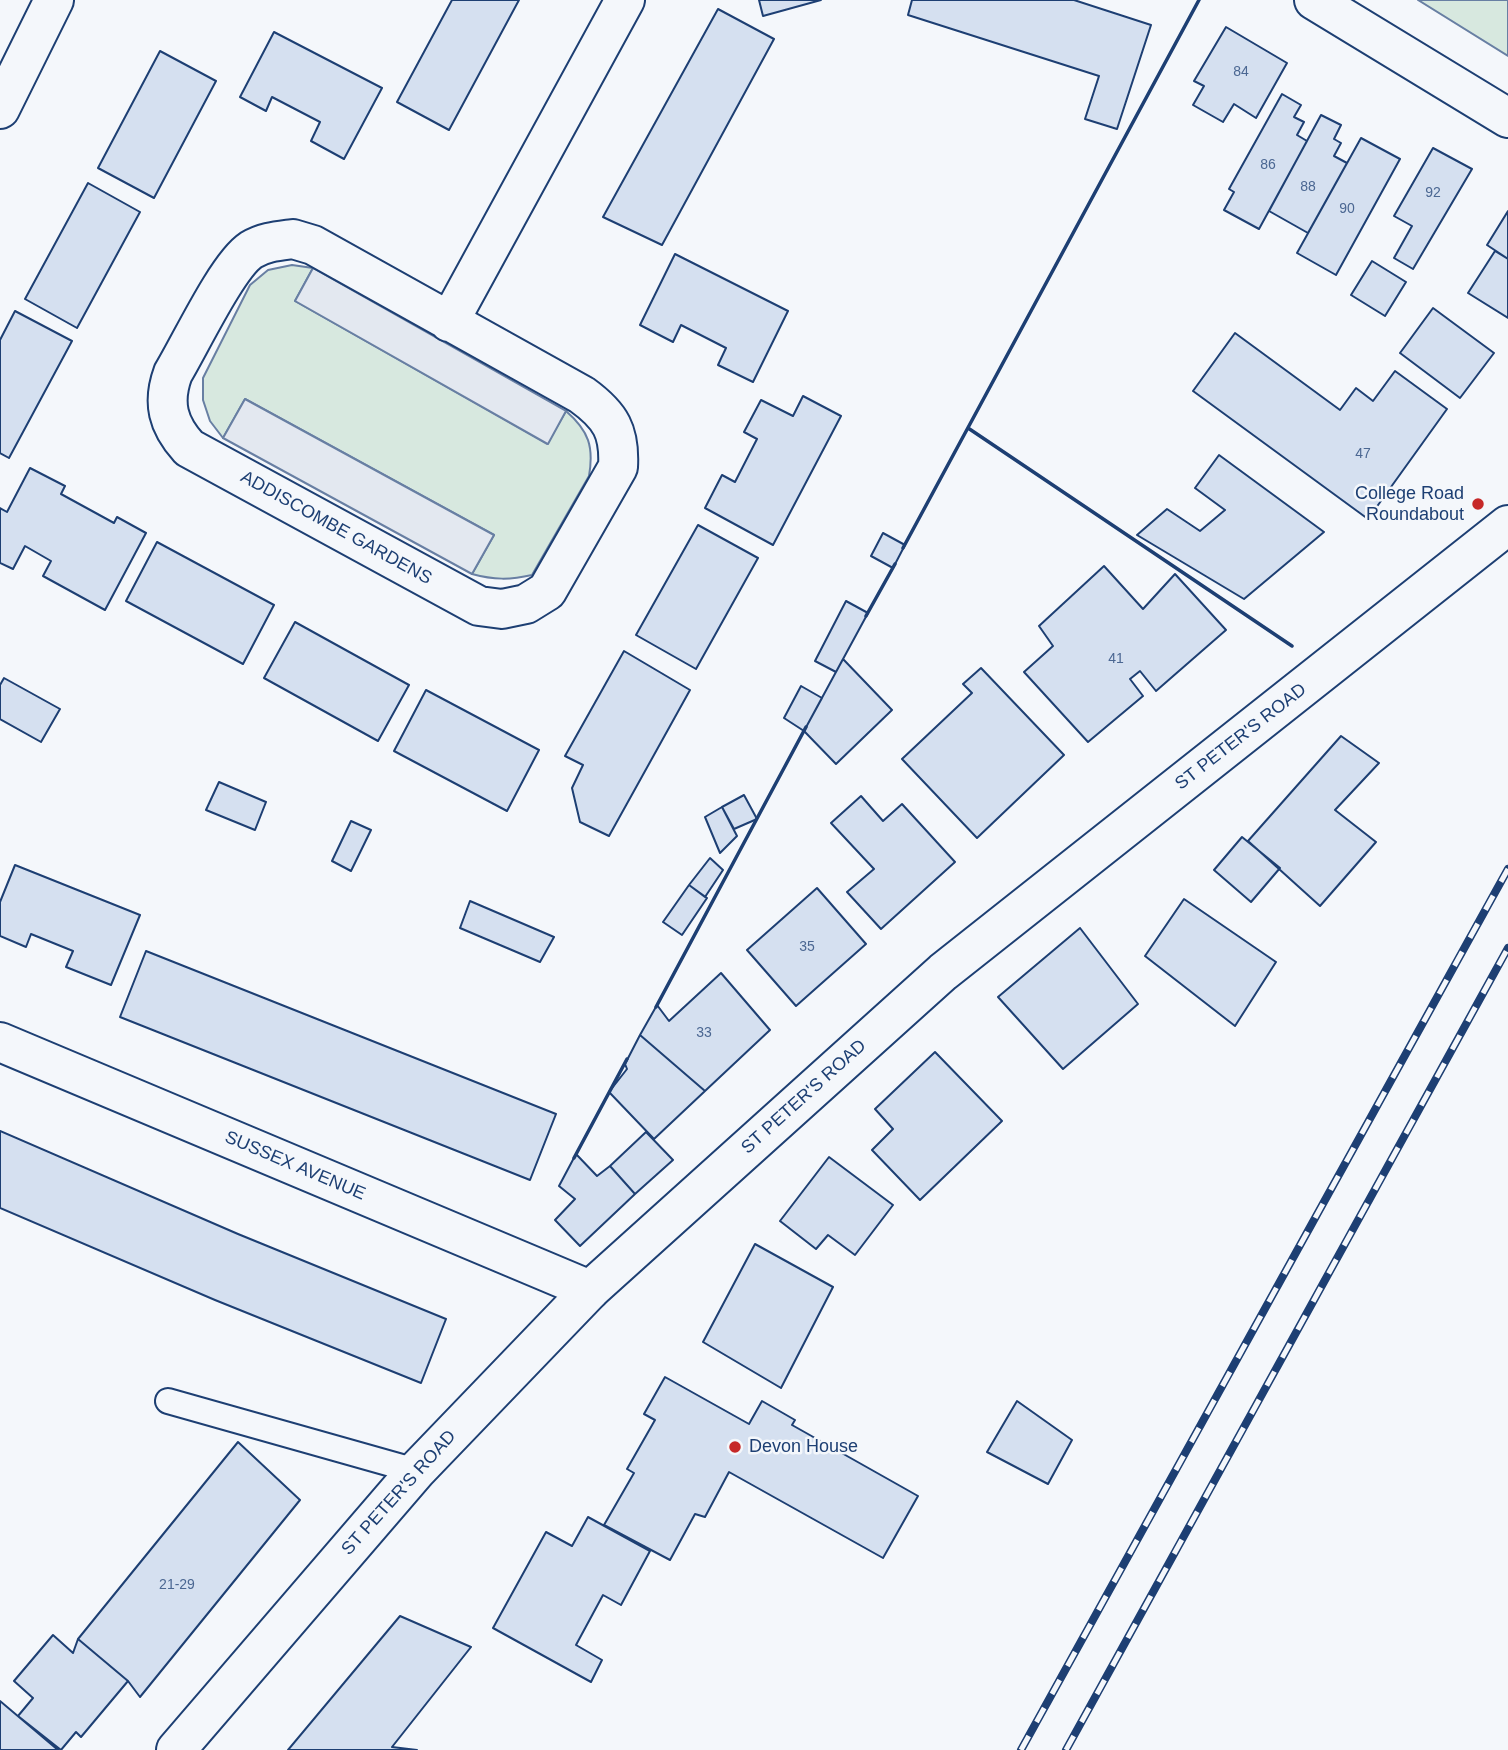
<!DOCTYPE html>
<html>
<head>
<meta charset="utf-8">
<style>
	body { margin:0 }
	canvas { display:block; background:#f4f7fb }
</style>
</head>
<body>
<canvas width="1508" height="1750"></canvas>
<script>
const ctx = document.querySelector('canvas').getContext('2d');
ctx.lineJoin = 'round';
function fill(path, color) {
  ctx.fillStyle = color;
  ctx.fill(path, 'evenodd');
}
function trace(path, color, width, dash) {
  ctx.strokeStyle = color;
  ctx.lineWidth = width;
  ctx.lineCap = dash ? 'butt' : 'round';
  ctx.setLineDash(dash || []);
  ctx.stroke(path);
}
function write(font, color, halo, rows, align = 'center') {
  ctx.font = font + ' Arial,sans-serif';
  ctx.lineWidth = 5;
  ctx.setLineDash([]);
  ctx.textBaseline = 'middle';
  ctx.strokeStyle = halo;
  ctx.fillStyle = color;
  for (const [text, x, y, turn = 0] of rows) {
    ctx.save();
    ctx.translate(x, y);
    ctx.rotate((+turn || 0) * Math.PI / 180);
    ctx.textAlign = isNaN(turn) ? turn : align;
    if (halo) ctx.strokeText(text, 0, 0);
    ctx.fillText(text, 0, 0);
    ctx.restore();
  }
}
const green = new Path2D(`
	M1418,0H1508V56Z
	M292,265L313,268L295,301L547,444L566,411C589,431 594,447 589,476L532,575C510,580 494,580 472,574L494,535L245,399L223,438L210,421L203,400V378L250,285L268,270Z`);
fill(green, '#d7e8df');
trace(green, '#687fa3', 2);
const parking = new Path2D(`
	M313,268L566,411L548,444L295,301Z
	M245,399L494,535L472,574L223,438Z`);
fill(parking, '#e3e8f0');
trace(parking, '#687fa3', 2);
const building = new Path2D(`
	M452,0H519L449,130L397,102Z
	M759,0H821L763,16Z
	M912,0H1074L1151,25L1117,129L1085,119L1099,76L908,15Z
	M718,9L774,39L662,245L603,217Z
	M1226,27L1287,63L1256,118L1234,104L1223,122L1193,105L1204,86L1194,81Z
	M274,32L382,88L344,159L311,141L320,122L272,97L266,111L240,97Z
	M160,51L216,81L154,198L98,168Z
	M1282,94L1301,105L1294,117L1304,122L1297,135L1307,141L1259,229L1224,210L1234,192L1229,189Z
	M1321,115L1341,125L1334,139L1341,143L1334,156L1347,163L1308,233L1269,211Z
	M1361,138L1400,159L1336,275L1297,253Z
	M1433,148L1472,169L1413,269L1394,258L1412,226L1394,216Z
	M88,183L140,212L77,328L25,299Z
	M1508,211V259L1487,245Z
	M1495,251L1508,259V318L1468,293Z
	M675,254L788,311L753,382L718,365L726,348L681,325L673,342L640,325Z
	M1372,261L1406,282L1385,316L1351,295Z
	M1433,308L1494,353L1460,398L1400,353Z
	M15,311L72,341L9,458L0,453V340Z
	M1235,333L1340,410L1356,388L1373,401L1395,371L1447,409L1368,519L1193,391Z
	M803,396L841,416L773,545L705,508L722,475L735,482L757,439L744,432L761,400L793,416Z
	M1219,455L1324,532L1244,599L1137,535L1167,509L1200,531L1225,510L1195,488Z
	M30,468L65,486L61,494L114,523L117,517L146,533L105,610L43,576L51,561L25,546L13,569L0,563V508L7,512Z
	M698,525L758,558L696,669L636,635Z
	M883,533L905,545L893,568L871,556Z
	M157,542L274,605L243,664L126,601Z
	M1104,566L1143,609L1175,574L1226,630L1156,691L1140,671L1130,679L1143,696L1088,742L1024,672L1053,646L1039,626Z
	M846,601L868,613L836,672L815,661Z
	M295,622L409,685L378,741L264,678Z
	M624,651L690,690L609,836L580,822L572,788L583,765L565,756Z
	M843,659L892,710L836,764L804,731Z
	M981,668L1064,755L977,838L902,759L972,693L963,684Z
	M4,678L60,709L41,742L0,719V685Z
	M801,686L822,698L804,731L784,718Z
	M426,690L539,750L507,811L394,751Z
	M1341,736L1379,763L1335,810L1376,842L1320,906L1248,841Z
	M219,782L266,802L255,830L206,810Z
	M744,795L757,819L734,829L722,807Z
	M861,796L883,821L902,804L955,862L881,929L847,892L874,869L831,823Z
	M722,807L737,836L720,853L705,817Z
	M351,821L371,830L351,871L332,861Z
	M1242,837L1280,868L1251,902L1214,870Z
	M710,858L723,870L705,897L689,885Z
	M15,865L140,915L111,985L66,967L73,951L31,934L26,947L0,936V902Z
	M689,885L707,898L682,935L663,922Z
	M817,888L866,944L796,1006L747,950Z
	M1184,899L1276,962L1235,1026L1145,956Z
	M470,901L554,937L540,962L460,928Z
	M1080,928L1138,1004L1063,1069L998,997Z
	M146,951L556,1114L530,1180L120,1017Z
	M721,973L770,1030L705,1091L640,1035L657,1005L669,1021Z
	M640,1035L705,1091L654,1139L609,1092L627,1069L625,1064Z
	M935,1052L1002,1121L920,1200L872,1150L893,1129L875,1109Z
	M0,1131L238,1234L446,1319L421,1383L215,1300L0,1208Z
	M646,1132L673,1160L635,1194L610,1166Z
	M576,1154L597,1176L610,1166L635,1194L580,1246L555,1220L575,1199L559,1186Z
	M829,1157L893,1205L855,1255L828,1235L816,1249L780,1221Z
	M755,1244L833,1287L781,1388L703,1342Z
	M665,1377L749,1424L762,1401L795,1420L792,1425L918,1496L883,1558L729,1472L705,1517L695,1514L670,1560L604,1525L634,1473L627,1469L655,1420L644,1414Z
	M1017,1401L1072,1440L1048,1484L987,1452Z
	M238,1442L300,1500L140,1697L128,1681L78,1639Z
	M588,1517L650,1551L621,1605L603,1595L576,1645L602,1660L591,1682L493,1628L546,1532L572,1546Z
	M400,1616L471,1647L392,1747L417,1750H288Z
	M53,1635L73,1653L78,1639L128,1681L81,1737L76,1732L61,1750L18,1716L33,1698L14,1681Z
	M0,1701L58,1750H0Z`);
fill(building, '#d5e0f0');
trace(building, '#1d3f73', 2);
const lane = new Path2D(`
	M168,1401L416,1471`);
const street = new Path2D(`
	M1314,0L1508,118
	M0,109L54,0
	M293,239L313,245L582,395C611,416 620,432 618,467L547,591L526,604L502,609L479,606L189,448C168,425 162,403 173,373C190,345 227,266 251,250C264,242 278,241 293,239Z
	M449,322L625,0
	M0,1042L590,1290`);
const primary = new Path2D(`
	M176,1750L416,1471L590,1290L943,972L1508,525`);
trace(lane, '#1d3f73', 28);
trace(street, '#1d3f73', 42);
trace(primary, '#1d3f73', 42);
trace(lane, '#f4f7fb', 24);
trace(street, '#f4f7fb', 38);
trace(primary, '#f4f7fb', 38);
const rail = new Path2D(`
	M1021,1750L1508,869
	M1066,1750L1508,948`);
trace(rail, '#1d3f73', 8);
trace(rail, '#f4f7fb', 5, [16]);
trace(new Path2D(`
	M968,428L1292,646
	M903,548L1199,0
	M866,616L895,564
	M656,1007L806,727
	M574,1158L627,1059`), '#1d3f73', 3.5);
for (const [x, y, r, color] of [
	[1478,504,7,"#c62828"],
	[735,1447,7,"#c62828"]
]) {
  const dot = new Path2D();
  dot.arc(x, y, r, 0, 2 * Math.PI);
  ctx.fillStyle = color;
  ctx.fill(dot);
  trace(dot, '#f4f7fb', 2.5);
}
write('14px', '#4b6792', null, [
	["84",1241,72],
	["86",1268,165],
	["88",1308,187],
	["92",1433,193],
	["90",1347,209],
	["47",1363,454],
	["41",1116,659],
	["35",807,947],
	["33",704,1033],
	["21-29",177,1585]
]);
write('18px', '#1d3f73', '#f4f7fb', [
	["College Road",1464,494],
	["Roundabout",1464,515],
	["Devon House",749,1447,"left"]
], 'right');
write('18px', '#1d3f73', '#f4f7fb', [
	["ADDISCOMBE GARDENS",336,528,29],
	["ST PETER'S ROAD",1241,737,-38],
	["ST PETER'S ROAD",804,1097,-42],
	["SUSSEX AVENUE",295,1166,23],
	["ST PETER'S ROAD",399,1493,-48]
]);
</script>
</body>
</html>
